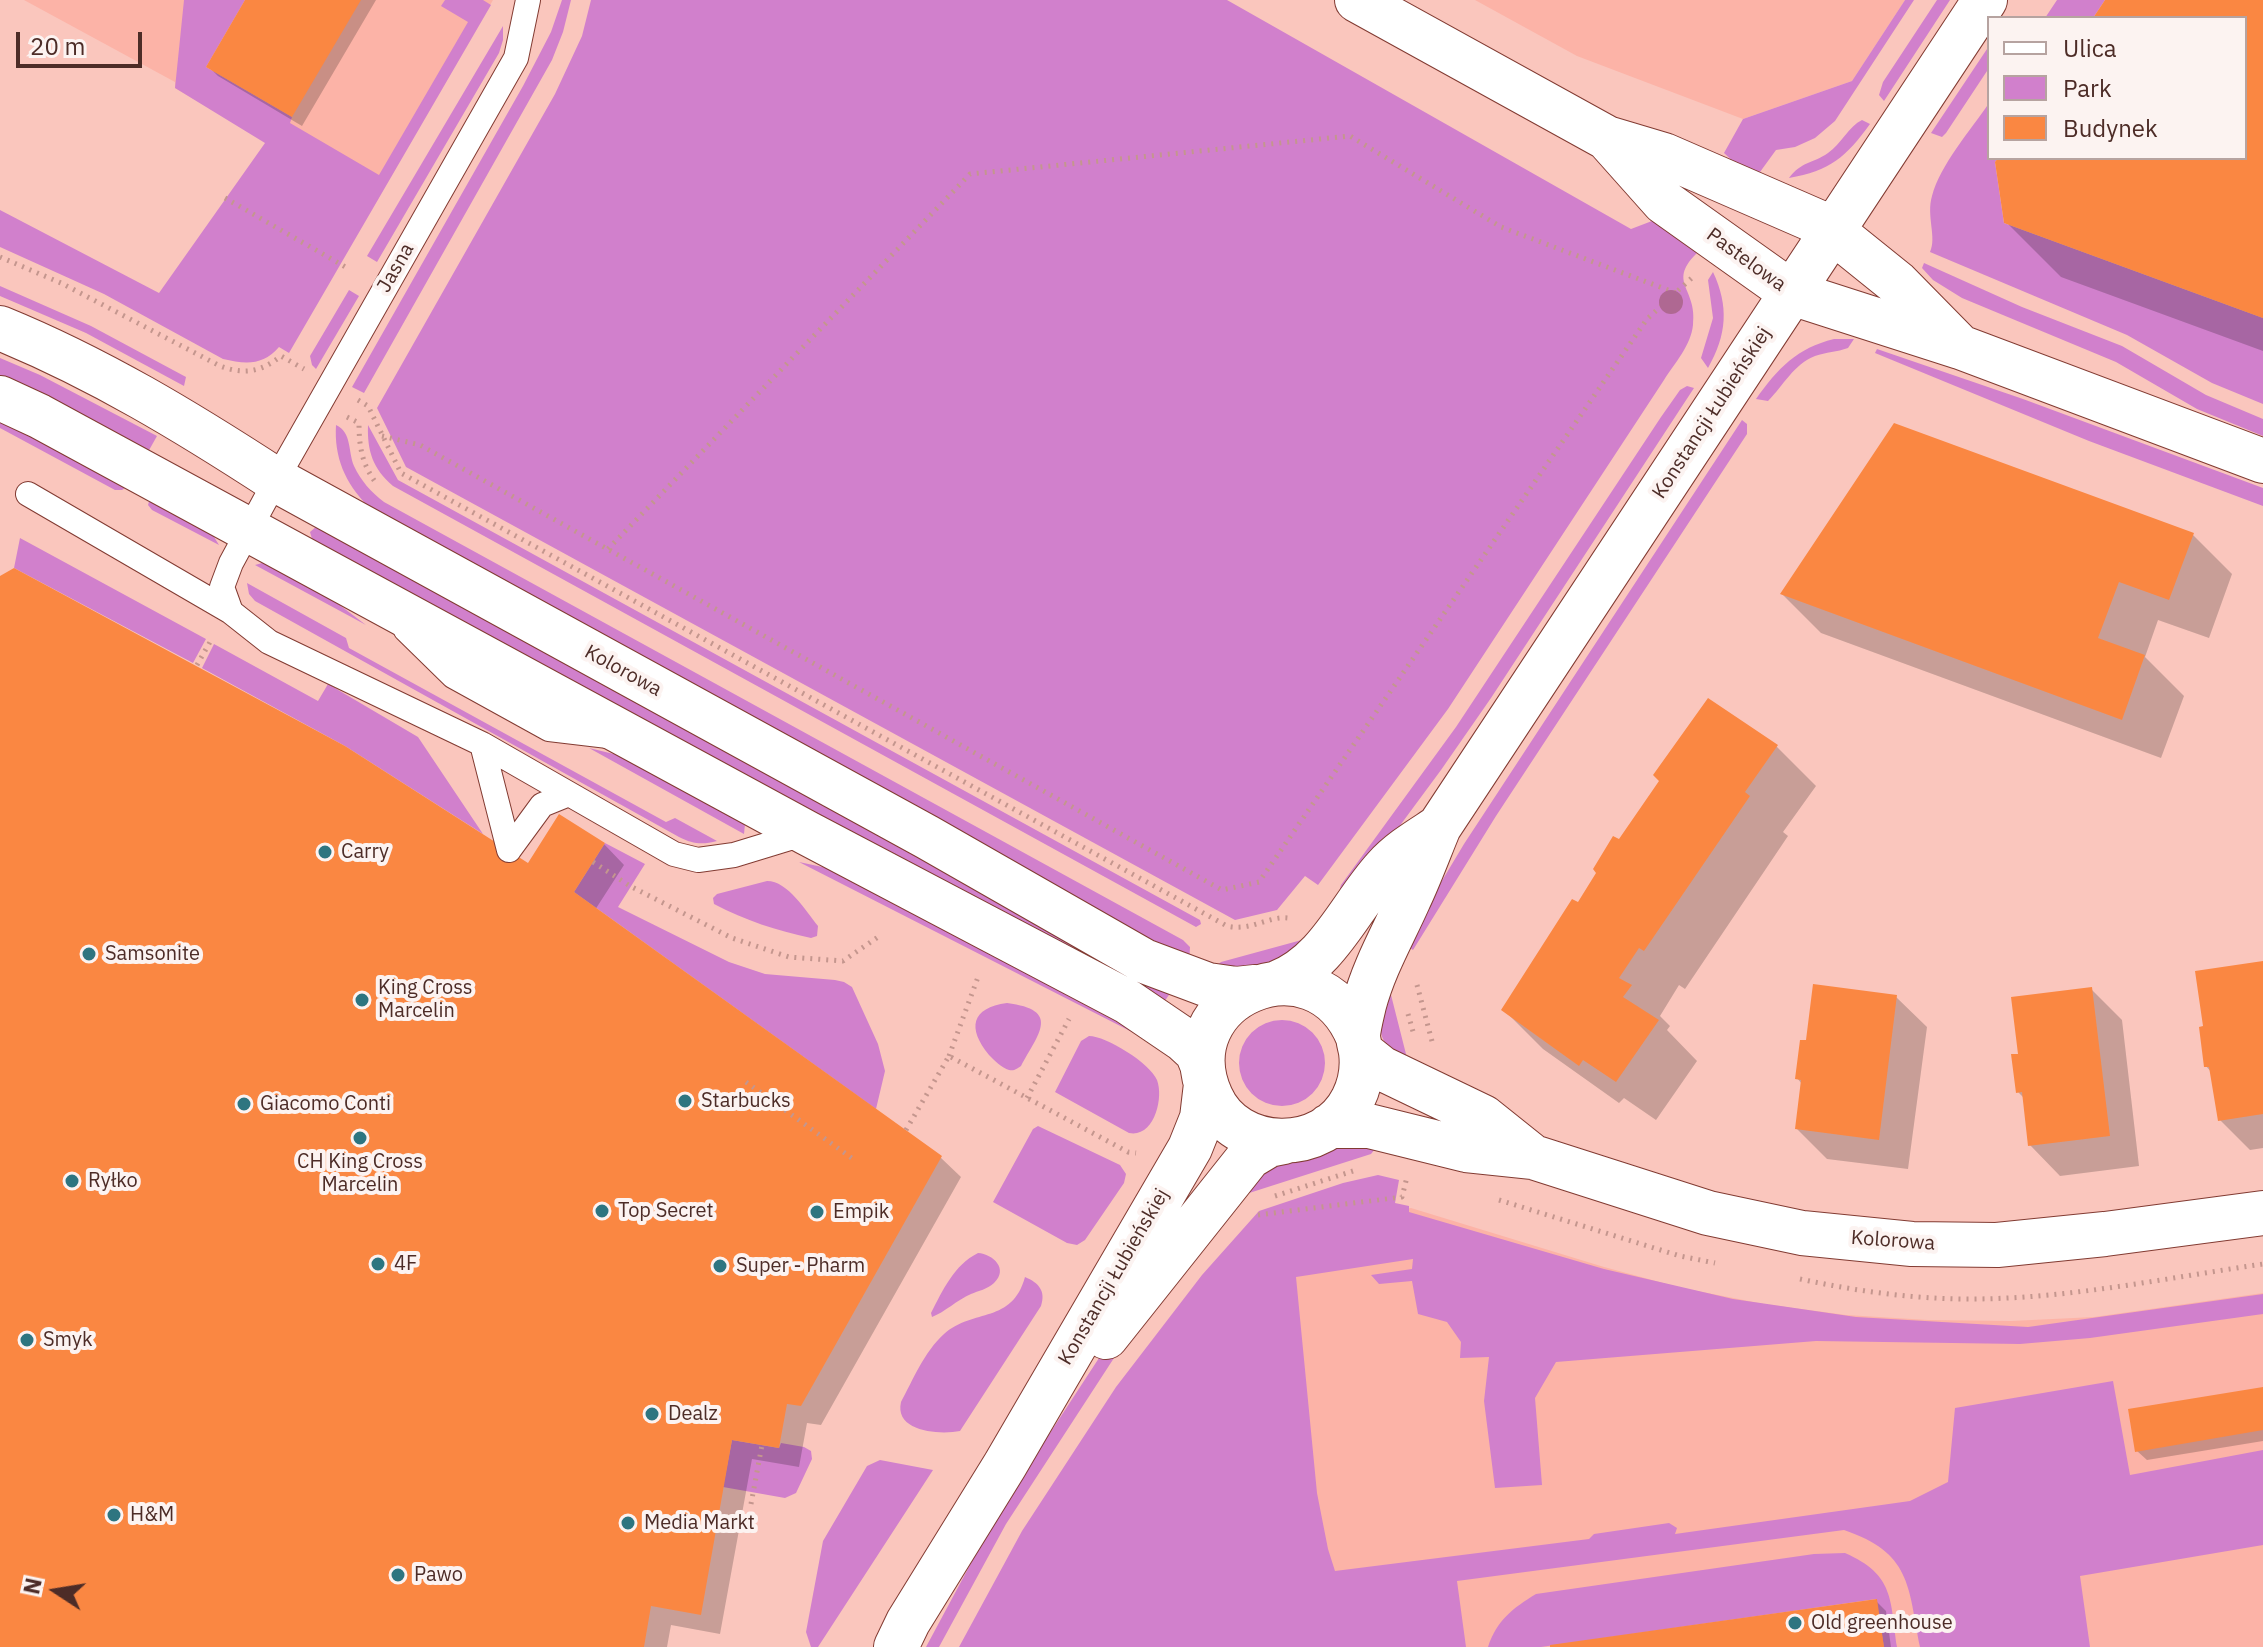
<!DOCTYPE html>
<html>
<head>
<meta charset="utf-8">
<style>
	body { margin:0 }
	#map { position:relative; width:2263px; height:1647px; overflow:hidden; background:#fac6bd; font-family:"IBM Plex Sans",sans-serif }
	canvas { display:block }
	.legend { position:absolute; left:1987px; top:16px; width:260px; height:144px; box-sizing:border-box; background:#fcf3f1; border:2px solid #b6a3a0; margin:0; padding:10px 14px; list-style:none; font-size:24px; color:#4d2c27 }
	.legend li { display:flex; align-items:center; gap:16px; height:40px }
	.legend b { width:40px; border:2px solid #b6a3a0 }
	.north { position:absolute; left:16px; top:1551px; width:80px; height:80px; -webkit-text-stroke:6px #fcf3f1; paint-order:stroke; rotate:282deg; font-size:22px; font-weight:700; line-height:32px; text-align:center; color:#4d2c27 }
	.north::after { content:''; display:block; margin:auto; width:28px; height:36px; background:#4d2c27; clip-path:polygon(50% 0,100% 100%,50% 72%,0 100%) }
	.scale { position:absolute; left:16px; top:32px; width:126px; height:36px; box-sizing:border-box; border:4px solid #4d2c27; border-top:0; padding-left:10px; font-size:24px; line-height:28px; white-space:nowrap; color:#4d2c27; -webkit-text-stroke:6px #fcf3f1; paint-order:stroke }
</style>
</head>
<body>
<div id="map">
<canvas width="2263" height="1647"></canvas>
<ul class="legend">
<li><b style="height:10px;background:#fff"></b>Ulica</li>
<li><b style="height:22px;background:#d180cc"></b>Park</li>
<li><b style="height:22px;background:#fa8742"></b>Budynek</li>
</ul>
<div class="north">N</div>
<div class="scale">20 m</div>
</div>
<script>
const ctx = document.querySelector('canvas').getContext('2d');
ctx.lineJoin = 'round';
function fill(path, color) {
  ctx.fillStyle = color;
  ctx.fill(path, 'evenodd');
}
function trace(path, color, width, dash) {
  ctx.strokeStyle = color;
  ctx.lineWidth = width;
  ctx.lineCap = dash ? 'butt' : 'round';
  ctx.setLineDash(dash || []);
  ctx.stroke(path);
}
function write(font, color, halo, rows, align = 'center') {
  ctx.font = font + ' "IBM Plex Sans",sans-serif';
  ctx.lineWidth = 8;
  ctx.setLineDash([]);
  ctx.textBaseline = 'middle';
  ctx.strokeStyle = halo;
  ctx.fillStyle = color;
  for (const [text, x, y, turn = 0] of rows) {
    ctx.save();
    ctx.translate(x, y);
    ctx.rotate((+turn || 0) * Math.PI / 180);
    ctx.textAlign = isNaN(turn) ? turn : align;
    if (halo) ctx.strokeText(text, 0, 0);
    ctx.fillText(text, 0, 0);
    ctx.restore();
  }
}
fill(new Path2D(`
	M24,0H493L375,204L175,88V82Z
	M1475,0H1905L1852,81L1743,119L1577,56Z
	M1411,1208L1604,1267L1682,1288L1764,1304L1846,1315L1928,1320L2011,1321L2094,1317L2263,1293V1647H967L1243,1234Z`), '#fcb3a7');
fill(new Path2D(`
	M184,0H245L206,67L292,117L290,123L379,175L468,22L441,6L445,0H483L491,5L289,353L279,347C263,366 245,364 223,359L104,294L0,247V210L159,293L265,143L175,88Z
	M562,0H571L563,32L552,60L364,393L352,387L523,86L551,32Z
	M591,0H1227L1631,229L1652,221L1678,235L1699,251C1665,283 1698,287 1693,325C1691,345 1675,363 1664,380L1448,709L1318,885L1305,876L1277,910L1235,920L406,467L377,408L555,94L582,36Z
	M1905,0H1914L1835,121L1815,138L1795,147L1776,150L1760,172L1737,165L1724,153L1743,119L1852,81Z
	M1937,0H1950L1884,101L1879,95L1883,82Z
	M2057,0H2105L2093,18H2045Z
	M503,26V40L499,53L377,262L367,256Z
	M1989,46V68L1946,133L1942,137L1931,133Z
	M1989,103V158H1998L1995,162L2004,223L2263,318V404L2212,383L2127,335L1930,252C1937,237 1926,216 1932,196C1940,165 1971,130 1989,103Z
	M1862,120L1870,124C1846,157 1830,171 1789,178C1802,161 1812,164 1828,153C1841,144 1849,126 1862,120Z
	M1924,263L2022,307L2122,346L2206,395L2263,419V436L2197,409L2116,362L1962,298L1933,280L1922,268Z
	M1713,272C1729,306 1727,335 1708,368L1701,358L1713,318L1708,280Z
	M0,286L91,326L186,377L184,386L86,333L0,296Z
	M349,290L359,296L316,369L312,365L310,356Z
	M1834,339H1854L1848,348C1837,352 1826,352 1815,356C1793,365 1784,385 1768,401L1756,399C1778,368 1797,348 1834,339Z
	M1877,349L2023,399L2263,488V506L2089,441L1875,353Z
	M0,358L40,375L157,436L148,452L31,389L0,376Z
	M1687,386L1694,388L1491,698L1441,770L1342,904L1337,899L1341,885L1456,727L1661,417L1680,390Z
	M0,419L128,486L122,490H115L0,428Z
	M1742,420L1747,424V434L1496,816L1413,950L1404,944L1464,844Z
	M336,425C352,432 348,452 354,466C361,481 371,492 384,502L1183,940L1190,947L1189,964L368,506C345,483 334,457 336,425Z
	M368,425L398,480L1200,920L1201,924L1196,927L393,486C373,469 367,451 368,425Z
	M150,498L211,532L219,545L152,510L148,505Z
	M317,526L1173,989L1160,1008L329,551L312,539L310,532Z
	M20,538L206,639L193,663L14,568Z
	M262,563L270,564L325,594L366,625L255,565Z
	M247,583L346,638L349,648L666,822L675,818L717,841C702,845 693,844 679,837L255,601L249,594Z
	M214,644L318,701L328,684L418,737L483,834L345,746L202,668Z
	M589,748L622,756L745,824L744,834Z
	M605,843L645,864L618,907L729,962L765,974L835,980L844,982L852,987L878,1044L885,1071L876,1109L574,892Z
	M799,862L827,868L899,907L1000,952L1141,1034L1134,1033Z
	M767,881C788,881 806,911 818,926L817,936L811,938C776,930 746,921 714,904L713,898L717,894Z
	M1309,938L1269,970L1215,967L1221,962Z
	M1390,991L1407,1058V1067C1373,1032 1378,1037 1390,991Z
	M1007,1003C1061,1010 1039,1033 1021,1066C1016,1069 1015,1071 1009,1070C1002,1068 994,1060 989,1055C967,1028 971,1008 1007,1003Z
	M1239 1063a43 43 0 1 1 86 0a43 43 0 1 1-86 0Z
	M1089,1036C1106,1036 1150,1063 1157,1080C1164,1098 1154,1138 1129,1133L1055,1092L1081,1041Z
	M1038,1126L1120,1165L1126,1174L1124,1183L1085,1240L1077,1245L1067,1243L993,1202L1033,1129Z
	M1350,1143L1375,1149L1371,1154L1246,1194L1261,1167Z
	M1378,1175L1399,1180L1395,1203L1409,1206V1212L1604,1269L1733,1299L1856,1317L2028,1327L2263,1294V1314L2090,1338L2020,1344L1816,1341L1556,1362L1535,1398L1542,1485L1495,1488L1484,1401L1489,1357L1460,1358L1461,1342L1447,1322L1418,1314L1412,1281L1379,1284L1371,1275L1412,1269L1413,1259L1296,1277L1317,1493L1328,1549L1335,1571L1589,1539L1594,1534L1669,1523L1677,1528L1675,1534L1910,1501L1948,1482L1955,1408L2113,1381L2130,1475L2263,1450V1545L2080,1576L2090,1647H1920C1908,1585 1911,1553 1844,1530L1457,1581L1466,1647H959L1022,1531L1116,1387L1202,1275L1259,1211L1343,1183Z
	M978,1253C993,1254 1009,1269 994,1283C988,1289 978,1291 971,1294C957,1300 945,1312 932,1317L931,1313C943,1290 954,1265 978,1253Z
	M1025,1277C1039,1283 1046,1291 1041,1306L960,1431C940,1435 894,1432 901,1402C913,1380 924,1352 944,1334C974,1308 1012,1324 1025,1277Z
	M1116,1332L1127,1338L1006,1524L939,1647H926L999,1511Z
	M732,1440L779,1448L781,1443L804,1447L811,1451L812,1459L796,1493L785,1498L723,1487Z
	M880,1460L933,1470L818,1647H811L806,1632L823,1541L867,1466Z
	M1845,1553C1895,1575 1890,1600 1897,1647H1884L1876,1599L1541,1647H1488C1497,1620 1513,1608 1536,1594L1814,1554Z`), '#d180cc');
fill(new Path2D(`
	M247,0H376L302,126L218,76L208,66Z
	M2107,0H2263V351L2061,277L2006,222L2000,158H2245V18H2095Z
	M2193,535L2232,574L2209,638L2158,620L2145,657L2184,696L2161,758L1821,633L1782,594Z
	M0,578L529,865L604,844L624,865L595,910L940,1157L961,1177L821,1425L807,1423L799,1467L752,1459L720,1634L671,1625L667,1647H0Z
	M1709,701L1777,747L1816,786L1783,832L1788,836L1685,989L1679,985L1660,1016L1670,1026L1667,1030L1697,1061L1656,1120L1624,1098L1619,1103L1543,1049L1503,1009L1578,905L1661,780Z
	M2263,963V1148L2250,1150L2220,1120L2212,1073L2206,1066Z
	M2091,989L2122,1020L2139,1166L2060,1176L2030,1145L2025,1099L2018,1092L2020,1055Z
	M1896,997L1927,1027L1908,1169L1827,1159L1797,1129L1802,1084L1797,1078L1807,1043Z
	M2263,1389V1441L2147,1460L2137,1451Z
	M1876,1601L1886,1611L1891,1647H1551Z`), '#0003');
fill(new Path2D(`
	M245,0H361L292,117L206,67Z
	M2105,0H2263V318L2004,223L1995,162L1998,158H2245V18H2093Z
	M1894,423L2194,533L2169,600L2119,582L2098,638L2145,655L2122,720L1780,594Z
	M14,568L345,746L528,863L559,814L605,843L574,892L942,1156L801,1406L787,1404L779,1448L732,1440L701,1615L651,1606L644,1647H0V576Z
	M1708,698L1778,745L1745,792L1750,796L1644,951L1639,948L1619,978L1632,985L1623,997L1659,1020L1616,1082L1583,1060L1579,1066L1501,1010L1572,899L1578,902L1596,873L1593,869L1613,836L1619,839L1659,781L1653,775Z
	M2263,961V1114L2218,1121L2209,1067H2204L2199,1027L2203,1026L2195,971Z
	M1813,984L1897,995L1879,1140L1795,1129L1801,1080L1795,1079L1800,1040H1806Z
	M2092,987L2110,1136L2028,1146L2022,1092L2016,1093L2011,1054H2018L2011,997Z
	M2263,1387V1430L2135,1452L2128,1409Z
	M1877,1599L1884,1647H1550V1645Z`), '#fa8742');
const lane = new Path2D(`
	M528,0L516,58L276,480L231,563L222,587L231,612L269,642L482,744L674,854L698,860L734,855L806,833
	M28,494L231,612
	M406,630L453,676L549,729L608,736
	M482,744L509,850
	M509,850L542,805L569,794`);
const street = new Path2D(`
	M1357,0L1607,138L1664,155L1825,225L1897,283L1956,343
	M1607,138L1664,202L1792,293L1960,347L2263,461
	M0,328C98,368 187,422 276,480L927,837L1144,961L1208,985L1236,989L1255,987
	M0,398L39,416L807,833L1128,1002L1184,1040L1197,1052L1203,1067
	M1277,983C1329,963 1350,906 1385,868C1400,851 1421,839 1439,827
	M1358,1037C1315,932 1166,997 1211,1097C1236,1154 1325,1156 1353,1099C1360,1085 1363,1068 1361,1052C1360,1046 1358,1041 1358,1035C1359,1025 1362,1014 1364,1005C1374,967 1393,935 1409,899C1420,876 1429,851 1439,827L1985,0
	M1361,1052L1381,1068L1483,1117L1533,1157
	M1329,1126H1369L1466,1150L1533,1157L1708,1213L1802,1233L1912,1244L1997,1245L2105,1234L2263,1213
	M1106,1337L1249,1157L1269,1145L1284,1142
	M896,1647L908,1622L1005,1465L1190,1148L1202,1118L1206,1084`);
trace(lane, '#823b32', 26);
trace(street, '#823b32', 46);
trace(new Path2D(`
	M225,198L349,269
	M0,257L61,283L220,366C244,375 261,372 281,356L304,369
	M358,400L368,406L401,473L1227,926C1253,932 1271,913 1293,919
	M347,417L359,423C359,447 362,464 376,483
	M382,436L420,445L1222,890L1259,882L1647,319L1695,275
	M608,549L970,174L1350,136L1501,227L1676,293
	M197,665L210,642
	M593,862L630,886L732,938L789,957L843,961L878,937
	M1417,985L1433,1045
	M1408,1014L1414,1035
	M949,1056L978,977
	M746,1082L853,1159
	M1027,1098L1069,1019
	M906,1130L949,1056L1128,1152L1136,1153
	M1275,1196L1353,1171
	M1499,1200L1680,1256L1715,1263
	M1258,1215L1402,1197L1407,1177
	M1800,1279C1856,1291 1912,1299 1970,1299C2068,1299 2166,1278 2263,1264
	M751,1504L762,1445`), '#c4968e', 5, [2, 6]);
trace(lane, '#fff', 24);
trace(street, '#fff', 44);
ctx.fillStyle = '#af6892';
for (const [x, y] of [
	[1671,302]
]) {
  ctx.beginPath();
  ctx.arc(x, y, 12, 0, 2 * Math.PI);
  ctx.fill();
}
for (const [x, y, r, color] of [
	[325,852,8,"#2e7580"],
	[89,954,8,"#2e7580"],
	[362,1000,8,"#2e7580"],
	[685,1101,8,"#2e7580"],
	[244,1104,8,"#2e7580"],
	[360,1138,8,"#2e7580"],
	[72,1181,8,"#2e7580"],
	[602,1211,8,"#2e7580"],
	[817,1212,8,"#2e7580"],
	[378,1264,8,"#2e7580"],
	[720,1266,8,"#2e7580"],
	[27,1340,8,"#2e7580"],
	[652,1414,8,"#2e7580"],
	[114,1515,8,"#2e7580"],
	[628,1523,8,"#2e7580"],
	[398,1575,8,"#2e7580"],
	[1795,1623,8,"#2e7580"]
]) {
  const dot = new Path2D();
  dot.arc(x, y, r, 0, 2 * Math.PI);
  ctx.fillStyle = color;
  ctx.fill(dot);
  trace(dot, '#fcf3f1', 3);
}
write('20px', '#4d2c27', '#fcf3f1', [
	["Pastelowa",1746,260,36],
	["Jasna",396,268,-60],
	["Konstancji Łubieńskiej",1712,413,-57],
	["Kolorowa",623,671,29],
	["Kolorowa",1893,1241,4],
	["Konstancji Łubieńskiej",1114,1277,-60]
]);
write('20px', '#4d2c27', '#fcf3f1', [
	["Carry",341,852],
	["Samsonite",105,954],
	["King Cross",378,988],
	["Marcelin",378,1011],
	["Starbucks",701,1101],
	["Giacomo Conti",260,1104],
	["CH King Cross",360,1162,"center"],
	["Marcelin",360,1185,"center"],
	["Ryłko",88,1181],
	["Top Secret",618,1211],
	["Empik",833,1212],
	["4F",394,1264],
	["Super - Pharm",736,1266],
	["Smyk",43,1340],
	["Dealz",668,1414],
	["H&M",130,1515],
	["Media Markt",644,1523],
	["Pawo",414,1575],
	["Old greenhouse",1811,1623]
], 'left');
</script>
</body>
</html>
